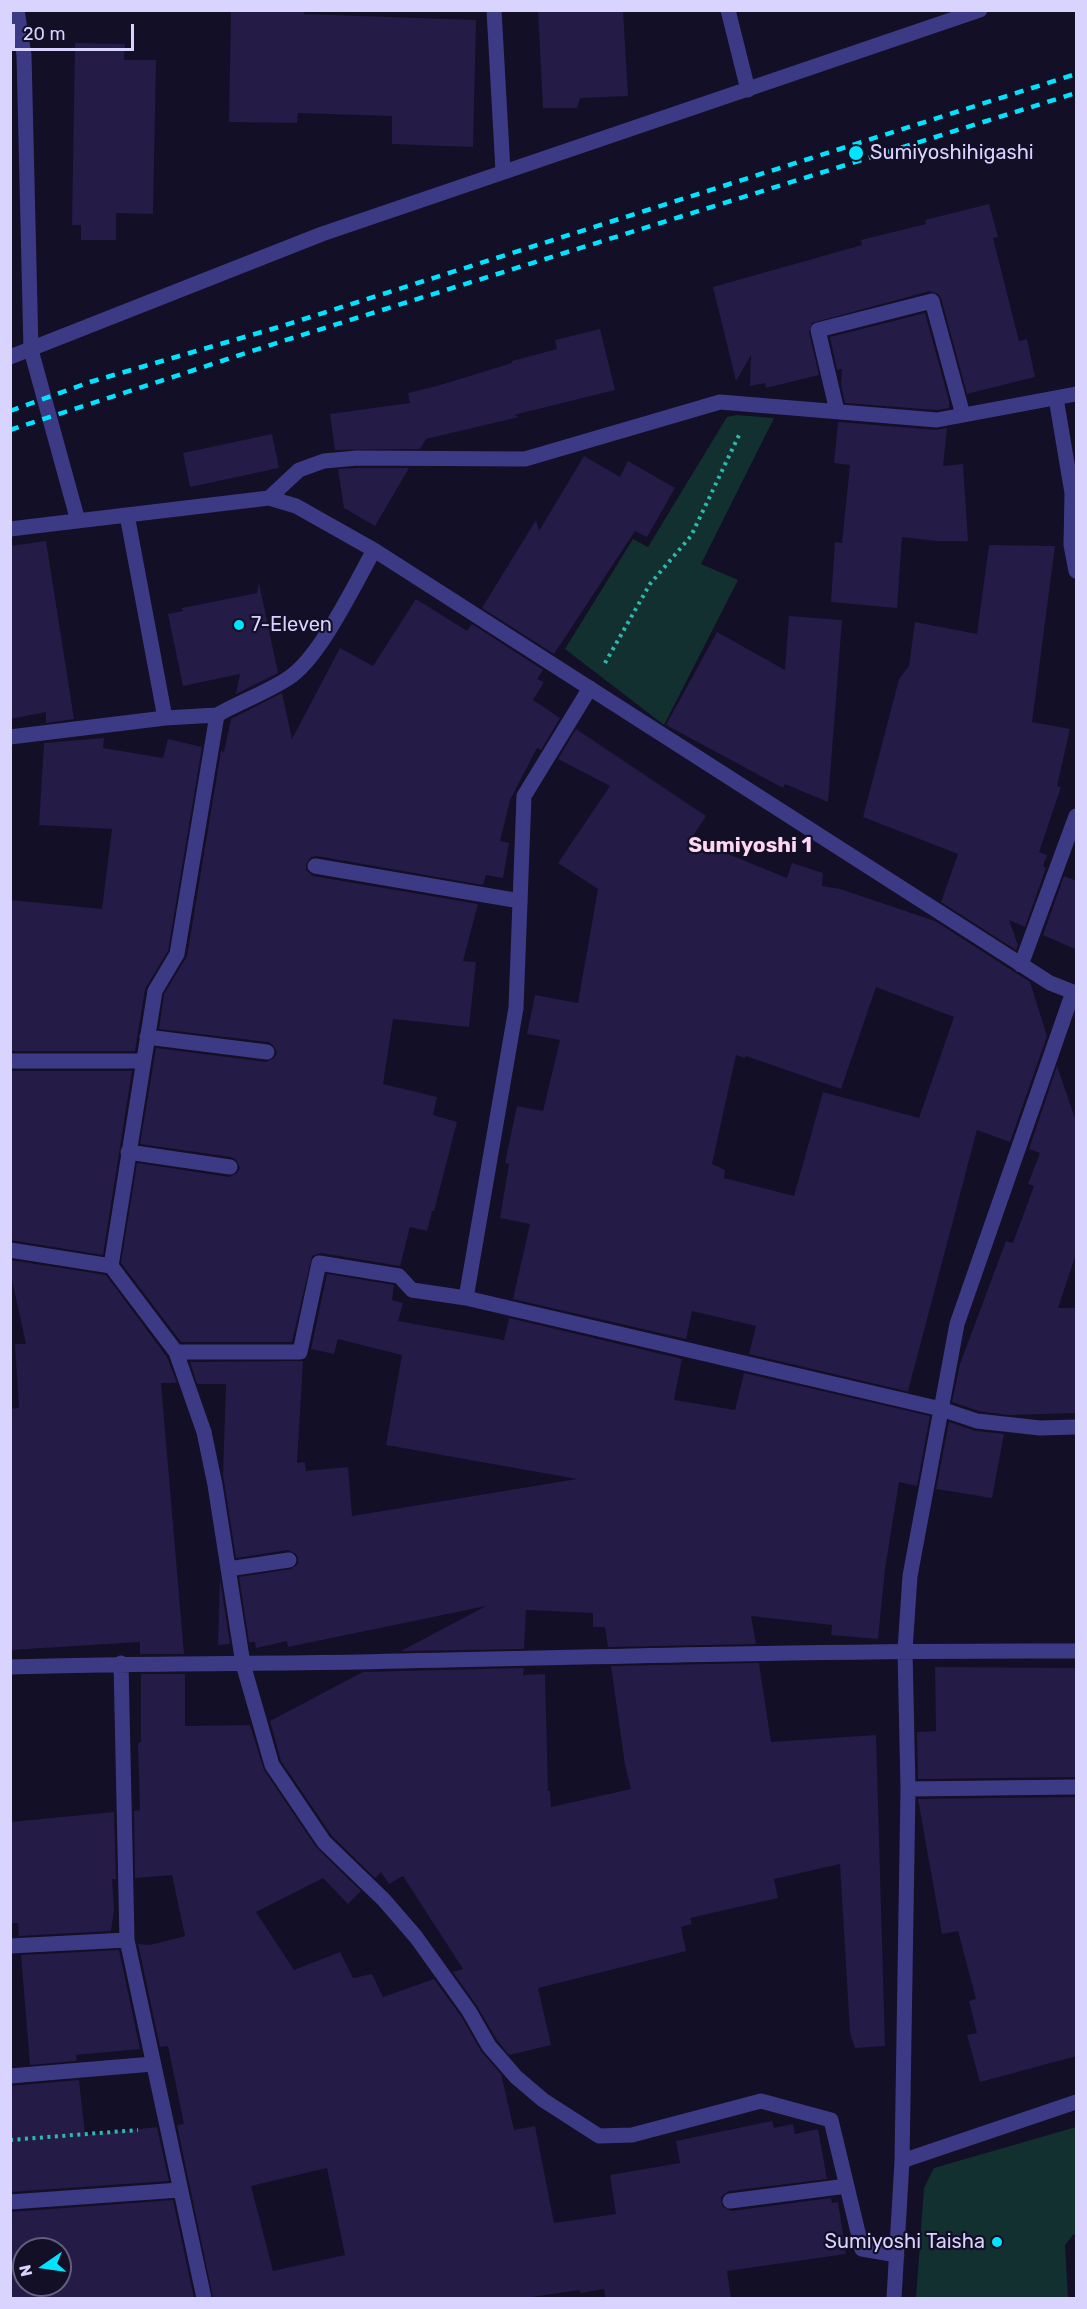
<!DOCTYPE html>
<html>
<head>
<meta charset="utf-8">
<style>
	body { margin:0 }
	#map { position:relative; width:1087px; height:2309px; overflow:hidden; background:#130f26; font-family:Rubik,sans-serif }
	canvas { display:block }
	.frame { position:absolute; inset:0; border:12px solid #d9d4ff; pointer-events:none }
	.north { position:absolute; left:12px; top:2237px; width:60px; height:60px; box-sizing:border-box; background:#130f26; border:2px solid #625e7d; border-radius:50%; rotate:257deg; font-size:16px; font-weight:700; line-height:24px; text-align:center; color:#d9d4ff }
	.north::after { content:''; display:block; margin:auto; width:21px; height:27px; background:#00e5ff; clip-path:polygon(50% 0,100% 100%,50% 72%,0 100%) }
	.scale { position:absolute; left:12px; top:24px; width:122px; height:27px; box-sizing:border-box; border:3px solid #d9d4ff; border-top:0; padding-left:8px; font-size:18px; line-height:21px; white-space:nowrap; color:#d9d4ff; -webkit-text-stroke:4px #130f26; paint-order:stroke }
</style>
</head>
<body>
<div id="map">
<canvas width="1087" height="2309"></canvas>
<div class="frame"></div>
<div class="north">N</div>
<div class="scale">20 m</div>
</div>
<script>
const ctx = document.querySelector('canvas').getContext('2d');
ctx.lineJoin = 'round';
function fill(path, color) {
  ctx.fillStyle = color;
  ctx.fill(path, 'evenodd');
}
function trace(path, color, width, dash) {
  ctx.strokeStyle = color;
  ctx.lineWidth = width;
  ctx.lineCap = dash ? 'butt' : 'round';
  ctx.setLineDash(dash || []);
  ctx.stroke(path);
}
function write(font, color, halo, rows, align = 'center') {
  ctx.font = font + ' Rubik,sans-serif';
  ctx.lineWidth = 4.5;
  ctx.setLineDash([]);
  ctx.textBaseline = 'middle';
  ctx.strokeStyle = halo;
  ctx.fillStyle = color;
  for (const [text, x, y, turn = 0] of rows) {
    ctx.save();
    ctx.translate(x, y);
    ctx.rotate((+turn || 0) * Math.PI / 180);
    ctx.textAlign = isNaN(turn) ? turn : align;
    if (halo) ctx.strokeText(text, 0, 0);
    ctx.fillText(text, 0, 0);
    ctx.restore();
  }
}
fill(new Path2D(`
	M737,415L774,418L701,564L738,580L664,725L565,649L633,539L648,547L727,417Z
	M1076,2127V2234L1073,2235L1065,2245L1068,2298H916L924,2188L934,2168Z`), '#12302f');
fill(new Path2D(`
	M231,10H304V14L476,20L473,147L392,144V116L298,113L297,123L229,122Z
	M538,10H623L628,96L580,98L577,108H543Z
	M75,43L125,44L124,60H156L153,214L116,213V240H81V225H72Z
	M989,204L998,237L993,238L1019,341L1027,339L1035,377L967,394L941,298L938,294L930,291L812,323L809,332L819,375L766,388L765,383L750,386L751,355L736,381L713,287L862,245L861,240L926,224L925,220Z
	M925,313L949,401V408L936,410L845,403L841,385L842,369L837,370L830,337Z
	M600,329L615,390L514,415L519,417L426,439L420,449L335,450L330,414L410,403L408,393L437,386L512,363V361L557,349L555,340Z
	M838,422L936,430L947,428L943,466L963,464L968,541H936L902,537L897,608L831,602L835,542L842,543L850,465L834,463Z
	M272,434L279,468L190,487L183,453Z
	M584,456L620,477L628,461L675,488L647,537L635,531L554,654L482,608L536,520L539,531Z
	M357,468H409L375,526L344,508L338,469Z
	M46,541L74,719L46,723V712L10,719V546Z
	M989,545L1055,546L1032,722L1070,729L1057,786L1061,787L1039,852L1047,855L1043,866L1046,868L1025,927L1009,920L1018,945L1016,950L941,902L958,854L863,817L899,679L909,666L915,622L977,634Z
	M259,583L278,673L236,694L240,674L183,686L168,614L183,611L182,608L257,593Z
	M416,599L467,631L472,624L543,670L537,679L544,682L533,700L560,718L541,750L537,748L510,800L500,841L509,843L503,878L486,875L483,885L317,856L311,857L306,864V870L313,876L478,904L463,961L476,962L469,1027L393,1019L383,1084L437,1097L433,1115L457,1122L434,1211H432L427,1231L410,1227L400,1266L321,1253L312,1256L292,1342H181L121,1263L137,1163L229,1177L237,1173L240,1168L236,1160L231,1157L140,1144L156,1048L266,1062L274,1058L277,1053L273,1045L268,1042L159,1029L164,994L187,956L221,751L224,752L231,719L282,693L292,739L340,648L373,666Z
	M789,616L842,620L828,802L785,784L783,788L666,725L717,632L785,670Z
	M576,729L706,816L691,839L787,878L792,863L823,873L822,886L840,889L935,921L1030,982L1047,1036L1010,1142L977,1130L908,1391L910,1392L749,1354L756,1326L692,1311L686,1339L513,1299L530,1224L500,1218L509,1164L505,1163L517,1106L543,1111L560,1040L527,1034L535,995L578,1003L598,889L558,863L610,786L558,759ZM876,987L954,1017L919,1118L823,1092L794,1196L724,1178L725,1170L712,1164L736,1055L745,1058L746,1056L841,1089Z
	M104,738L103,748L163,758L168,739L202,747L168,951L145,989L135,1051H10V900L102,909L112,829L39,825L44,743Z
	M1064,876L1077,881V950L1043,935Z
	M1057,1066L1077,1124V1251L1058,1308H1077V1413L1008,1415L979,1411L952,1402L960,1364L1006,1241L1013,1243L1034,1186L1028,1184L1040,1153L1029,1149Z
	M10,1071H132L103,1255L10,1240Z
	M10,1260L106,1275L167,1357L177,1383H161L184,1654H140V1642L10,1650V1409L19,1408L15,1344H26L10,1271Z
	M327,1274L394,1285L392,1300L403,1303L398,1321L504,1340L509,1318L682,1359L674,1400L735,1410L744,1373L930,1416L917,1486L899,1482L885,1569L878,1639L831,1635L832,1625L751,1616L756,1644L608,1647L605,1627H593V1613L526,1610L524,1649L401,1651L486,1606L288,1647L287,1641L256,1648L255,1642H249L239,1577L291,1569L298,1564V1558L296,1554L288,1550L236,1558L223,1475L226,1384H197L190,1362L303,1361L297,1463L305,1462L306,1471L348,1467L352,1516L577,1479L386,1445L402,1355L338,1339L334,1354L311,1349Z
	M949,1422L976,1431L1004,1434L992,1498L936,1489Z
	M220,1579L230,1644L218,1645Z
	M759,1663L771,1742L876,1735L885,2046L855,2048L850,2033L840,1864L774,1879L778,1898L690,1918L692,1924L681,1927L686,1951L538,1988L551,2045L509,2055L497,2040L477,2006L453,1972L463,1969L403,1876L389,1884L381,1872L375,1878L332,1836L281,1761L270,1721L363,1672L524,1668L523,1675L545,1674L548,1791H550L551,1807L631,1789L625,1765L611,1666Z
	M935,1667L1077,1668V1777L918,1779L917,1732L936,1731Z
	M141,1674H185V1726L250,1725L264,1770L316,1847L361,1891L348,1904L323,1878L256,1912L294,1970L340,1952L353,1978L372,1974L383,1997L434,1979L461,2016L481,2051L501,2074L514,2130L535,2126L554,2223L616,2214L610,2175L680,2163L676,2141L772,2121L774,2128L793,2124L795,2134L818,2129L827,2179L729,2191L721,2197L722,2206L731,2211L831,2198L832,2203L838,2202L846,2254L727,2271L731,2298H605L604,2289L580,2293V2290L525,2298H213L177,2125L184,2124L168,2046L160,2047L138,1944L150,1945L185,1936L172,1875L135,1878L134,1811L140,1810L138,1743L141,1742ZM327,2168L345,2255L273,2271L251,2186Z
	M1077,1797V2056L980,2082L967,2035L977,2033L969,2001L976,1999L958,1931L942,1934L918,1799Z
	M114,1812L116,1879H112L114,1910L111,1931L19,1936L18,1923H10V1822Z
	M119,1950L140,2049L76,2055L77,2061L30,2065L21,1955Z
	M79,2080L85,2135L157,2127L169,2181L10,2192V2086Z
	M173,2200L194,2298H10V2212ZM24,2249H60V2285H24Z`), '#241b47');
trace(new Path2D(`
	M605,663L650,584L691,536L740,433
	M10,2140L138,2130`), '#2fb8b0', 4, [3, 4.5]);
trace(new Path2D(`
	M315,866L520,901
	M128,1152L230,1167
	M941,1409L977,1421L1040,1428L1076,1427
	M10,2076L153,2064
	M10,2202L180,2190`), '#3d3a85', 15);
trace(new Path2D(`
	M17,10L24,55L31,350L78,521
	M494,10L503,171
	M728,10L748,90
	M10,357L322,234L980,10
	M1056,398L1072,493L1071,545L1076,571
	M837,411L818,330L932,301L963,415
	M269,498L299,470L324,461L357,458L525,459L720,402L937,420L1076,394
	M127,515L165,718
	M10,529L269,498L296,506L374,550L1050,983L1073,992
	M590,688L524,796L516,1008L466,1298L941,1409
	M10,737L165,718L217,715
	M1021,965L1076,816
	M147,1037L267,1052
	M10,1061H143
	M10,1250L111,1266L176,1352L204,1432L215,1485L243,1664L272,1765L324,1842L384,1900L416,1937L469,2011L489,2046L516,2077L543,2100L599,2136L632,2135L761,2101L831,2120L862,2249L897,2255
	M111,1266L155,991L177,954L217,715C240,702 265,693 287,679C319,660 355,584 374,550
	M176,1352H300L319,1263L399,1276L412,1290L466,1298
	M228,1569L289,1560
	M121,1663L127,1940L204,2298
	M10,1667C127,1663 243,1664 359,1662C598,1657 837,1650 1076,1651
	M908,1789L1076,1787
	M10,1946L127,1940
	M902,2161L1076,2102
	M730,2201L847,2186
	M894,2298L902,2161L908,1789L905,1650L910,1576L957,1324L1073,992L1076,993`), '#3d3a85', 15);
trace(new Path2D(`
	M10,411L90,382L279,327L1076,74
	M10,430L283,341L1076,93`), '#00e5ff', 4.5, [9, 8]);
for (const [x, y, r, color] of [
	[856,153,8,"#00e5ff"],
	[239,625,6,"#00e5ff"],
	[997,2242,6,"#00e5ff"]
]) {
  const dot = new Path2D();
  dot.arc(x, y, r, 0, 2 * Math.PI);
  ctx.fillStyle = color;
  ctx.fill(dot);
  trace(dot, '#130f26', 2);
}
write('20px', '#d9d4ff', '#130f26', [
	["Sumiyoshihigashi",870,153],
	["7-Eleven",251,625],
	["Sumiyoshi Taisha",985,2242,"right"]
], 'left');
write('bold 21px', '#ffd6f0', '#130f26', [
	["Sumiyoshi 1",750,846]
]);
</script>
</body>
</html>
